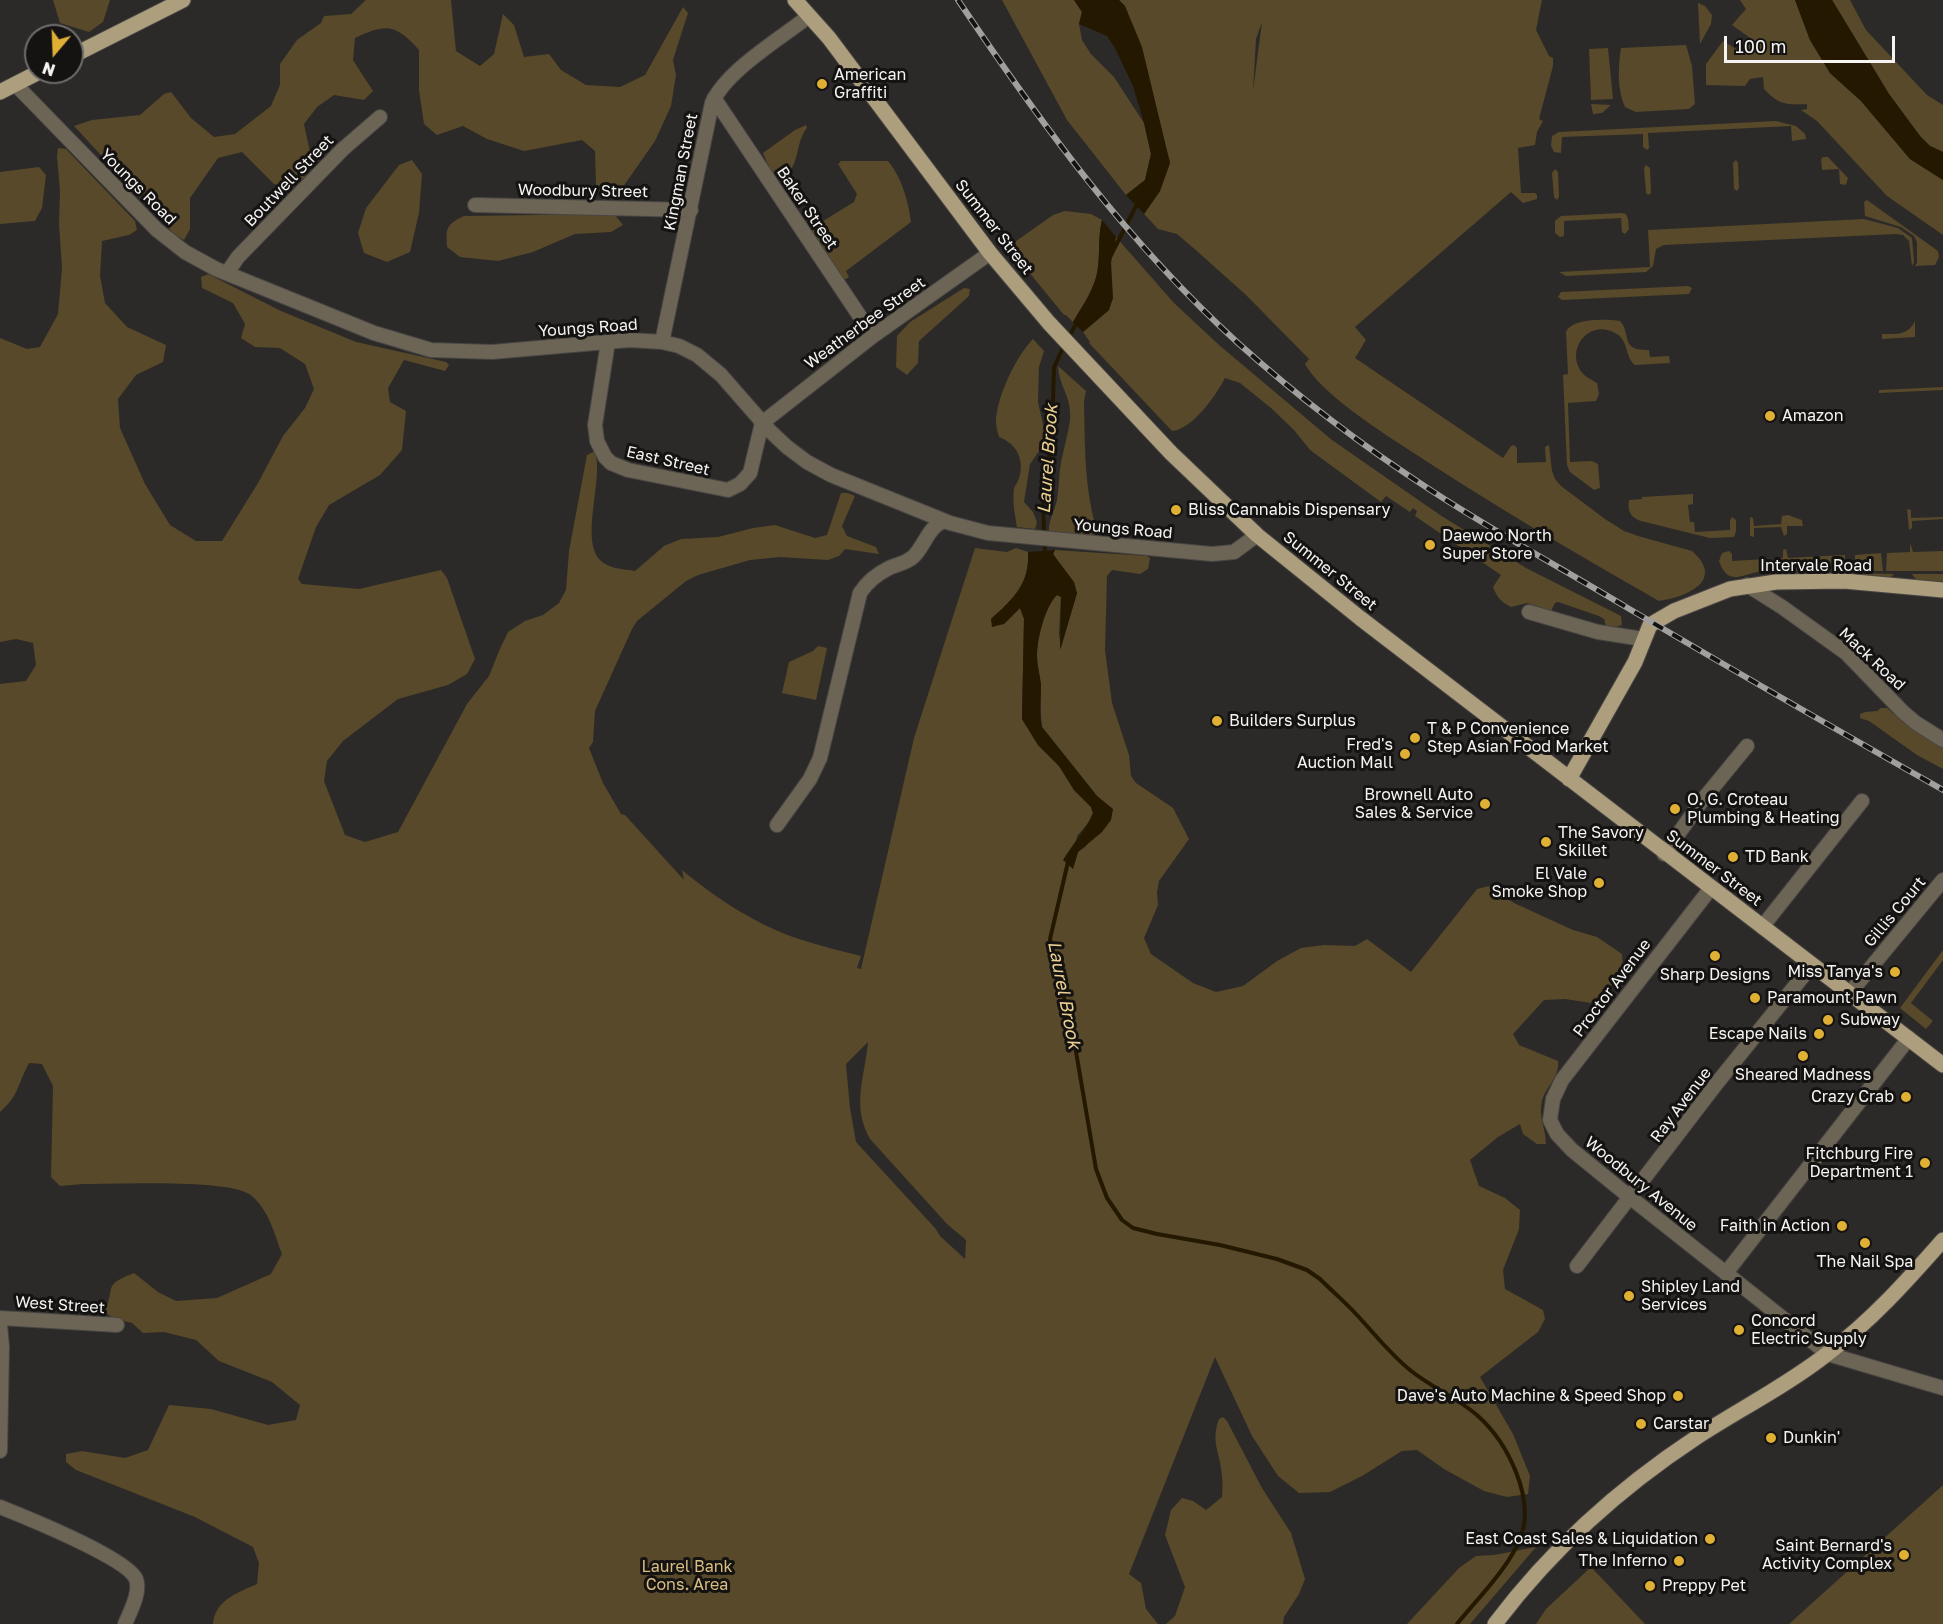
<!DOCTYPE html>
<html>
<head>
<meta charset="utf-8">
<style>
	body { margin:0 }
	#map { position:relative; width:1943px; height:1624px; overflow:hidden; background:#2c2a28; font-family:"Golos Text",sans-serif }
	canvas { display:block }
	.north { position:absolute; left:24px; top:24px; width:60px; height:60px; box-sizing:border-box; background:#141312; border:2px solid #6e6d6c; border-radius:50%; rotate:199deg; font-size:16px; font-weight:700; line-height:24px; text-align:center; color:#f5f4f2 }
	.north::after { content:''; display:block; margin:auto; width:21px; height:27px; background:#dfb034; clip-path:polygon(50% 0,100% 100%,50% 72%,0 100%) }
	.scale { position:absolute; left:1724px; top:36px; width:171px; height:27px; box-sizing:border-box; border:3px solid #f5f4f2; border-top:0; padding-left:8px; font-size:18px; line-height:21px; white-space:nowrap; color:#f5f4f2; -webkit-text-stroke:4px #141312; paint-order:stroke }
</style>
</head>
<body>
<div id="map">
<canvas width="1943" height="1624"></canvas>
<div class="north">N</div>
<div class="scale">100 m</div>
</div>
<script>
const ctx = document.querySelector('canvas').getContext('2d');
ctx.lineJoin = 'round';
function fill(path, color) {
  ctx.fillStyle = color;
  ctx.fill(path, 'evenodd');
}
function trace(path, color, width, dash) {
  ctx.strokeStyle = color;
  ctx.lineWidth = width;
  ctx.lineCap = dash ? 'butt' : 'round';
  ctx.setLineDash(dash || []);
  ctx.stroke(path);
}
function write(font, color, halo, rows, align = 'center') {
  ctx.font = font + ' "Golos Text",sans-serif';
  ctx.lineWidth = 6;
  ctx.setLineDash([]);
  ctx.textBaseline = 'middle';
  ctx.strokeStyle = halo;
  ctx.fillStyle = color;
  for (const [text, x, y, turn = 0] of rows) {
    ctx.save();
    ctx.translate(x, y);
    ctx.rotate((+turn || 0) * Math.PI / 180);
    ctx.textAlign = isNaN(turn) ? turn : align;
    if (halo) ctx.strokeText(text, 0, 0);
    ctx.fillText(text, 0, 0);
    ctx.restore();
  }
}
fill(new Path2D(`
	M53,0H110L103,22L89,32L60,23Z
	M366,0H451L456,51L480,66L494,54L503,14L514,25L524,57L549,54L561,70L586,85L620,87L645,75L683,7L688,13L673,60L676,75L671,106L655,141L618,194L604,201L596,186L595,151L582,140L524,151L487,139L463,126L437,135L424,124L419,90V50C396,24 386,23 355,38L353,60L373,91L364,100L334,95L317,107L304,124L310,152L307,175L290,190L274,184L242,152L218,158L190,198V229L184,240L174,234L74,126L92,120L140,115L164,94L171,92L191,118L214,137L235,134L271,106L280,85V64L297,40L321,23L324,16L351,14Z
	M1002,0H1074L1082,12L1079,24L1082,40L1091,54L1114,77L1144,123L1151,154L1145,180L1126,195L1067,120Z
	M1119,0H1542L1536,30L1549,56L1553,58V66L1539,119L1543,121L1537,132L1535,145L1518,148L1521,193H1535L1537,195V199L1523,203L1511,192L1355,327L1366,340L1355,358L1503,458L1511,446L1514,445L1517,448V463L1546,462L1545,447L1549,445L1552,471L1555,479L1561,486L1605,519L1624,531L1638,536L1692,551C1726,581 1686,597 1659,601C1573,552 1488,502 1406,448C1376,428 1322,394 1305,364L1309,359L1246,295L1198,252L1177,234L1158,229L1144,214L1160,191L1170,162L1125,6ZM1262,22L1253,91L1256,39Z
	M1740,0H1795L1810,40L1830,73L1861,101L1910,159L1943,180V235L1887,196L1817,121L1801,110L1807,109V104C1786,105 1779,105 1764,89L1763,77L1750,79L1745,86L1706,85V64L1723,41L1743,53L1753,40L1732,25L1746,9Z
	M1832,0H1850L1866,30L1927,95L1943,105V152L1930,146L1920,136L1889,94Z
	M1698,3L1705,6L1712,15L1711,24L1700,44Z
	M1686,45L1692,66L1695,104L1689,109L1636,112L1625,107C1617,90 1618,66 1621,48Z
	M1608,48L1613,99L1591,100L1589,49Z
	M1591,104L1611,105L1602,113L1593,114Z
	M1776,121L1796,126L1805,134L1806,139L1792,141L1791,126L1648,133L1649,148L1647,150L1643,147V134L1562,137L1561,153L1554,152L1551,146L1552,136L1559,132Z
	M806,125L807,128C794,143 801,172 779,178L772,174L763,153L795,130Z
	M58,148L66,149L135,221L137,230L129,235L102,241L100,276L105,303L127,327L166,345L163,362L136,375L118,399L120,428L145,484L170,525L196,541H222L258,483L283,436L305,408L314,389L305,364L280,348L255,347L241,338L245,324L233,303L202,288L201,277L208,274L281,311L356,342L446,362L449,365L445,371L404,360L388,388L390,402L406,411L402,450L380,475L329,505L316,527L298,579L302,584L359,589L441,570L447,578L475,659L467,674L448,685L398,699L343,741L327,761L324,781L345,835L365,842L398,832L467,704L489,676L499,651L508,632L525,621L543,615L559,603L566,590L569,551L587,455L595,451C604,479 580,538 600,560C609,569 624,569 635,571L664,546L681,539L718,537L753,528L775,525L815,538L827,535L841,493H848L855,496L842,526L847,536L876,547L879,554L845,549L839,556L828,560L780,557L750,560L698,575L686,581L637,621L632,629L595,711L593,742L589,748L603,783L621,814L625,815L684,880L682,870C717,899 758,926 802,940C821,946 841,951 861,956L857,968L861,969L914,738L975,548L1007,552L1016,548L1028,552C1030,584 1013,599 991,619L1004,624L1020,608L1024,618L1022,719L1038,745L1059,766L1074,790L1091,807L1093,813L1090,821L1077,836L1073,868L1078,852L1085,847L1113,810L1097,796L1042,727C1040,713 1041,699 1041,685C1040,675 1037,666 1037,656C1037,638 1045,607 1057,595L1061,597L1059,633L1061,648L1077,593L1053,554L1055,550L1147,556L1150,558L1148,569L1140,574L1112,570L1107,576L1105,650L1112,703L1129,755L1131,776L1136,783L1173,808L1189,839L1159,881L1157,892L1158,905L1144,938L1151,954L1193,983L1216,992L1243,986L1277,961L1301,948L1324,945L1355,946L1367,939L1411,972L1477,889L1489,886L1514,903L1573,930L1597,937L1622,954L1623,970L1598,1004L1565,999L1544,1000L1513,1034L1519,1045L1558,1061C1560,1077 1546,1086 1542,1101C1538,1117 1546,1129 1546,1144H1537L1523,1134L1520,1124L1498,1137L1470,1160L1479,1186L1505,1198L1520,1210L1519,1229L1503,1270L1505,1289L1543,1310L1545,1319L1538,1332L1480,1377L1513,1434L1530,1476L1528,1494L1507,1497L1484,1491L1444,1469L1417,1450L1402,1451L1362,1476L1330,1492L1299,1493L1278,1476L1252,1436L1215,1357L1129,1574L1141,1583L1146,1609L1158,1624H213C215,1600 237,1593 257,1584L259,1563L253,1547L195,1517L76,1470L66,1462V1454L82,1451L125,1458L148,1450L169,1405L211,1409L268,1425L296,1420L300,1405L272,1382L219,1361L196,1340L164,1332L143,1333L132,1323L115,1319L104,1312C117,1286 101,1286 134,1273L158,1292L176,1301L217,1298L271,1274L282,1254C274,1233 268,1207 249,1194C226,1179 115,1184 83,1184L60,1186L51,1177L53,1086L42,1064L29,1063C18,1083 19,1096 0,1112V684L26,681L36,665L33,643L16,639L0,642V338L27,349L40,347L58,314L62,268L59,224L60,190L57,157ZM868,1042C865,1077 851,1105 870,1139L947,1224L966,1240L965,1259L940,1236L935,1228L856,1142L850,1108L846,1064Z
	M1823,157H1828L1848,178L1846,185L1840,184L1839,169L1822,170L1821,159Z
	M412,160L422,174L419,213L410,252L387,262L364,253L358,233L366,208L399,165Z
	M1736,160L1738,163L1739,188L1737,191L1734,189L1733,163Z
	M841,161H888C902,178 908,200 911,222L846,271L849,277L846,279H840L811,232L815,226L854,202L857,194L838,164Z
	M1646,165L1650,168L1651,193L1648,195L1646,193L1644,168Z
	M39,167L46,175L42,208L35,221L0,224V172Z
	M1555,169L1558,172L1559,197L1557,200L1554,197L1552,173Z
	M1867,200L1938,251L1939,257L1935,265L1915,266L1917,263V242L1914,236L1901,227L1865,216L1864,202Z
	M1065,211L1091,214L1102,220C1098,236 1100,250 1098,267C1096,287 1083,305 1073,322L1066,315H1064L1011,250L1012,244L1053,215Z
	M1621,213L1626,214L1628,219L1629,229L1625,234L1622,232L1621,218L1564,221V236L1560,237L1555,233V221L1561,216Z
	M614,214L623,225L611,232L575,234L533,252L498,261L460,257L447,247C446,227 446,225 464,216Z
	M1864,219L1898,228L1912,238L1914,262L1912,266L1909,241L1903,235L1896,234L1664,245L1656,249L1653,266L1646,272L1566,276L1559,272L1650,267L1648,230Z
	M1116,237L1174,303L1219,345L1332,440L1440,515L1526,568L1621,616L1622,625L1616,627L1606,626L1604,619L1599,616L1558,602L1555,603L1551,611L1527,603L1511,607C1501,602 1497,597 1493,587L1501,575L1415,516L1417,511L1413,508L1410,512L1386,496L1381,502L1310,450L1294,430L1271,408L1240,383L1225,378C1217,394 1192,430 1172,431L1089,343L1090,342L1083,332L1109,310L1111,262Z
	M1688,286L1692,288L1689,294L1562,300L1558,297L1561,292Z
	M964,288L970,289L969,296L919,341L918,363L907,375L896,367L897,336L910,322Z
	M1620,321C1632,334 1619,351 1649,350L1650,357L1669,356L1670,363L1635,365C1624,357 1630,339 1613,332C1590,321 1568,346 1579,368C1583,376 1590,379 1597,383L1599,394L1596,401L1568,403L1570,462L1592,461L1598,464L1600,488L1594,490L1570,472L1567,465L1563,375L1568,374L1566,332C1572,318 1606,319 1620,321Z
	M1915,321V337L1882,339V334C1896,334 1908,336 1915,321Z
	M1033,339L1044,351L1039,367L1038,402L1045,433L1042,447L1030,464L1024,502L1033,512L1037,522L1035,529L1017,527C1015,515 1012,501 1014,488C1016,484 1019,480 1020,475C1024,457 1015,443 999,437C998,433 996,427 996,423C996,398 1016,356 1033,339Z
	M1058,366L1086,391L1084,401C1085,446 1084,490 1098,534L1092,536L1049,531C1048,521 1055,510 1057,500C1059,487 1059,474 1061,462C1064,448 1068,434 1070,420C1072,396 1059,387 1058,366Z
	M1943,387V390L1879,393V390Z
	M1693,494V504L1688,505L1690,522H1694L1695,532L1730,530V520L1732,517L1736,520V531L1734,537L1710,538L1641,521C1631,518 1627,511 1629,500L1642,499V497Z
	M1907,509L1911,510V518L1943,517V519L1912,521V528L1909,530Z
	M1788,515L1802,520L1803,526H1787V534L1784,536L1781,527L1754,528V537L1750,536V517L1753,518L1754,526L1781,524L1782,516Z
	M1910,543L1913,552L1943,551V571H1886L1887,553L1910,552Z
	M1786,549L1788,558L1845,555V566H1855V555L1881,553L1883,571H1777C1771,571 1764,571 1758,572C1738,576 1728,585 1719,561L1722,553L1729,551L1732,554V561L1783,558V550Z
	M1805,572L1894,574L1890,578L1770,574Z
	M1912,574H1943V583L1916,580Z
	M818,646L827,648L816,700L782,693L789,662L813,651Z
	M1881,708H1887L1903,722L1943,748V769L1917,755L1869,721L1860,718V714L1865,712L1877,711Z
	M1943,950V960L1911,1003L1933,1021L1926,1029L1900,1008Z
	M1223,1417L1227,1421L1262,1488L1291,1533L1305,1579L1299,1594L1284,1617L1283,1624H1166L1175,1616L1185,1587L1165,1535L1171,1510L1182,1498L1193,1501L1206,1510L1222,1497C1222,1491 1223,1484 1222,1477C1221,1453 1210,1444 1219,1419Z
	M1943,1485V1624H1789Z
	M1536,1547L1470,1624H1407L1459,1568L1476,1556L1494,1555Z
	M1591,1567L1645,1624H1536L1546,1609Z`), '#574929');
fill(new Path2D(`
	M1074,0H1119L1125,6L1142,47L1170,163L1160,191L1144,214L1126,195L1145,180L1151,154L1144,123L1133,86L1115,48L1107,36L1079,24L1082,12Z
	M1795,0H1832L1889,94L1920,136L1930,146L1943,152V180L1910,159L1861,101L1830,73L1810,40Z
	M1102,220L1116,237L1111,262L1113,298L1109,310L1083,332L1073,322C1083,305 1096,287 1098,267C1100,250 1098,236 1102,220Z
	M1055,550L1053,554L1074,582L1077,593L1060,650L1061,597L1057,595C1045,606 1037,639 1037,656C1037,666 1040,675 1041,685C1041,699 1039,713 1042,727L1097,796L1113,809L1111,820L1102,832L1078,852L1073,869L1063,860C1072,845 1087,828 1093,813L1091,807L1074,790L1059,766L1038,745L1022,719L1024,619L1020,608L1004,624L992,627L991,619C1013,599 1030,584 1028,552Z`), '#241900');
trace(new Path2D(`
	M1110,257L1138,202
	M1069,337L1077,322
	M1045,554L1043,505L1052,433L1054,367L1064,346
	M1068,862L1050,939L1074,1040L1096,1169L1107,1198L1122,1220L1133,1228L1157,1234L1220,1245L1277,1259L1307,1270L1320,1279C1332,1291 1345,1302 1356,1314C1374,1333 1390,1354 1410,1370C1432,1388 1458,1398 1478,1416C1507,1442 1535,1497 1521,1536C1510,1567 1478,1598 1457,1624`), '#241900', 4);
const minor = new Path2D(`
	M15,84L157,230L185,252L216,269L374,333L431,350L492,352L630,340L662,342L679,346L697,355L721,375L770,431L787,447L807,462L831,475L950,523L988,533L1212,554L1234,552L1257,535
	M714,98L873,336
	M475,205L691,210
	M227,273L238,257L343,149L380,117
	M608,342L595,425L597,441L605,457L611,463L628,470L728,490L740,484L750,473L762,423L873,336L990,253
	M662,342L712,103C727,70 780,39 809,16
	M1747,585L1782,607L1846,653L1903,712L1916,723L1943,740
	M1529,612L1598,632L1643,639
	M777,825L810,779L820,758L860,593C867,582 877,574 889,568C898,564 907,563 914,556C925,545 929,525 945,521
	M1664,854L1701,802L1747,746
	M1711,888L1562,1080L1553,1099L1550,1120L1557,1134L1572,1150L1631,1198L1828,1354L1943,1388
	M1762,927L1862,801
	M1849,994L1943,880
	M1577,1266L1717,1083L1812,965
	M1726,1273L1909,1038
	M0,1318L117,1325
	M0,1325L2,1347L0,1451
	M0,1507C25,1517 127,1558 136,1579C141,1592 130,1612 125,1624`);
const major = new Path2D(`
	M795,0L829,38L990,253L1049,323L1171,453L1257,535L1360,618L1943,1065
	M72,56L183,0
	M0,92L39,72
	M1569,779L1635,662L1650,625L1674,611L1730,589L1776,582L1844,581L1943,590
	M1495,1624C1550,1551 1621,1487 1697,1437C1740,1409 1786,1386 1827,1354C1871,1321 1907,1281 1943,1240`);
trace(minor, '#484644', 16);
trace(major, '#484644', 17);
trace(minor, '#6c6555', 14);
trace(major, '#ad9e7d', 15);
const rail = new Path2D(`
	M958,0C1042,125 1126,241 1238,343C1298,397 1364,447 1432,491C1495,532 1561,568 1626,607C1731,669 1837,730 1943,790`);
trace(rail, '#a1a09e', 6);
trace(rail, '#141312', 4, [11]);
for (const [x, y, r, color] of [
	[822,84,6,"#dfb034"],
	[1770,416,6,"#dfb034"],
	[1176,510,6,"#dfb034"],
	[1430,545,6,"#dfb034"],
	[1217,721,6,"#dfb034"],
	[1415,738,6,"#dfb034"],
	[1405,754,6,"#dfb034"],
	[1485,804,6,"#dfb034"],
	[1675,809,6,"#dfb034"],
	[1546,842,6,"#dfb034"],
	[1733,857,6,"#dfb034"],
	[1599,883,6,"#dfb034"],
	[1715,956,6,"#dfb034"],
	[1895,972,6,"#dfb034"],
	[1755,998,6,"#dfb034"],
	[1828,1020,6,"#dfb034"],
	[1819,1034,6,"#dfb034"],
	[1803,1056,6,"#dfb034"],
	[1906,1097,6,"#dfb034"],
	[1925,1163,6,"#dfb034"],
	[1842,1226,6,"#dfb034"],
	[1865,1243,6,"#dfb034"],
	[1629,1296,6,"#dfb034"],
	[1739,1330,6,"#dfb034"],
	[1678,1396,6,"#dfb034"],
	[1641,1424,6,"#dfb034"],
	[1771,1438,6,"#dfb034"],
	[1710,1539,6,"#dfb034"],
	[1904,1555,6,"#dfb034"],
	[1679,1561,6,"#dfb034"],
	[1650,1586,6,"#dfb034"]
]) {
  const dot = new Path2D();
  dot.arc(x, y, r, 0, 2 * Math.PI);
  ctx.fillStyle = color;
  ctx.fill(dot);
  trace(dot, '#141312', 2);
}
write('16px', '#f5f4f2', '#141312', [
	["American",834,75],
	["Graffiti",834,93],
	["Amazon",1782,416],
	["Bliss Cannabis Dispensary",1188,510],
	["Daewoo North",1442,536],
	["Super Store",1442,554],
	["Builders Surplus",1229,721],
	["T & P Convenience",1427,729],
	["Step Asian Food Market",1427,747],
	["Fred's",1393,745,"right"],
	["Auction Mall",1393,763,"right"],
	["Brownell Auto",1473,795,"right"],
	["Sales & Service",1473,813,"right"],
	["O. G. Croteau",1687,800],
	["Plumbing & Heating",1687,818],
	["The Savory",1558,833],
	["Skillet",1558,851],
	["TD Bank",1745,857],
	["El Vale",1587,874,"right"],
	["Smoke Shop",1587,892,"right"],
	["Miss Tanya's",1883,972,"right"],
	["Sharp Designs",1715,975,"center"],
	["Paramount Pawn",1767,998],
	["Subway",1840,1020],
	["Escape Nails",1807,1034,"right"],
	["Sheared Madness",1803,1075,"center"],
	["Crazy Crab",1894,1097,"right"],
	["Fitchburg Fire",1913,1154,"right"],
	["Department 1",1913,1172,"right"],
	["Faith in Action",1830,1226,"right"],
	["The Nail Spa",1865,1262,"center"],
	["Shipley Land",1641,1287],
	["Services",1641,1305],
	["Concord",1751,1321],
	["Electric Supply",1751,1339],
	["Dave's Auto Machine & Speed Shop",1666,1396,"right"],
	["Carstar",1653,1424],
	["Dunkin'",1783,1438],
	["East Coast Sales & Liquidation",1698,1539,"right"],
	["Saint Bernard's",1892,1546,"right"],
	["Activity Complex",1892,1564,"right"],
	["The Inferno",1667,1561,"right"],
	["Preppy Pet",1662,1586]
], 'left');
write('16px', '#f5f4f2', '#141312', [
	["Kingman Street",681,172,-79],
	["Boutwell Street",289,181,-46],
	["Youngs Road",138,187,45],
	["Woodbury Street",583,191,1],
	["Baker Street",807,208,56],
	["Summer Street",994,227,52],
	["Weatherbee Street",865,323,-36],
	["Youngs Road",588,328,-4],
	["East Street",668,461,13],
	["Youngs Road",1123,529,5],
	["Intervale Road",1816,566],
	["Summer Street",1330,571,39],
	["Mack Road",1872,659,43],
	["Summer Street",1714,868,37],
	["Gillis Court",1895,912,-50],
	["Proctor Avenue",1612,988,-53],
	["Ray Avenue",1681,1105,-53],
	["Woodbury Avenue",1641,1184,39],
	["West Street",60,1305,4]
]);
write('16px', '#d9be7f', '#141312', [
	["Laurel Bank",687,1567],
	["Cons. Area",687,1585]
]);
write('italic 18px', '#ecd191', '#141312', [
	["Laurel Brook",1048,459,-86],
	["Laurel Brook",1064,995,79]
]);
</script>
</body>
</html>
